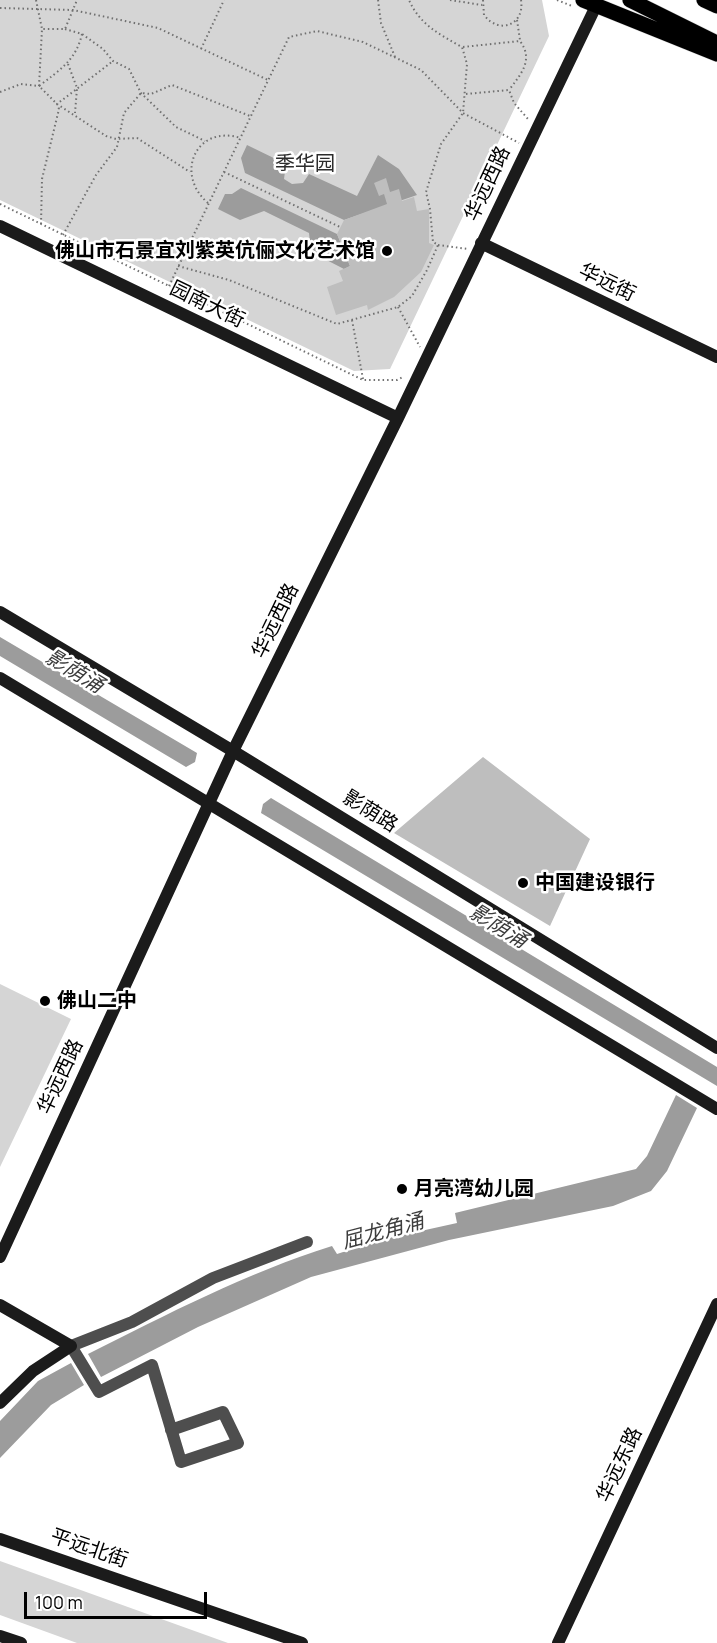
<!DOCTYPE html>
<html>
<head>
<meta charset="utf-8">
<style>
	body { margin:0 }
	#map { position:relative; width:717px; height:1643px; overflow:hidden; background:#fff; font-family:Manrope,sans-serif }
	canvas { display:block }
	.scale { position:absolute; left:24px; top:1592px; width:183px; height:27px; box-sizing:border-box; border:3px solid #000; border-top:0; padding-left:8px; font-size:18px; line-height:21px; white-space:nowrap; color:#000; -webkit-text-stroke:4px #fff; paint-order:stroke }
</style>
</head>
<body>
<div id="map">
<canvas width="717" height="1643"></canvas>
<div class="scale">100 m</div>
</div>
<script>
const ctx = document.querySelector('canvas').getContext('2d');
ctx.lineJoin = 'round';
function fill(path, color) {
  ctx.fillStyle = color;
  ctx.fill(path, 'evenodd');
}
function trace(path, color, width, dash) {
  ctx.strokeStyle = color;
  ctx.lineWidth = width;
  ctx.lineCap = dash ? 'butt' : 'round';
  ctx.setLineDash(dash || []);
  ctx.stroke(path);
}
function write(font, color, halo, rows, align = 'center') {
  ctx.font = font + ' Manrope,"Noto Sans SC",sans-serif';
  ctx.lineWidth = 5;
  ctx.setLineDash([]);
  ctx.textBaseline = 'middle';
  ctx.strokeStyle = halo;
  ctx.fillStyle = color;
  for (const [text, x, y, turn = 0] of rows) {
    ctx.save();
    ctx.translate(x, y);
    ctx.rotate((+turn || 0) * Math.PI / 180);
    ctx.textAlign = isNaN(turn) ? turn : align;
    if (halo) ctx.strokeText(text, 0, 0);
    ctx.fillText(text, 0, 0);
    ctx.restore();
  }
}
fill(new Path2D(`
	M0,0H542L549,36L390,369L354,371L0,200Z
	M0,984L71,1019L0,1167Z
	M0,1561L228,1643H77L0,1615Z`), '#d5d5d5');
fill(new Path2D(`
	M247,145L286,164L284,179L292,184L303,183L309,174L357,196L378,155L399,169L417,195L344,220L245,173L241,158Z
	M241,188L337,234L350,266L344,269L311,252L309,233L264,211L240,220L218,209L225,194H232Z
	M0,637L197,753L195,762L186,767L0,656Z
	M271,798L717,1067V1086L261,813L263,804Z
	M676,1095L697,1108L667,1171L651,1191L613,1206L449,1240L311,1277L198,1327L101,1377L88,1354C168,1314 246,1273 332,1246L337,1254L380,1240L457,1223L455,1213L636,1169L647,1156Z
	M71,1363L84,1385L51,1405L0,1458V1421L38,1381Z`), '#9c9c9c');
fill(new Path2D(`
	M386,178L390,192L399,189L402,201L414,197L417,211L429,209V243L434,245L421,272L394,297L368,310L367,305L336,315L327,287L343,281L339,271L350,266L337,234L344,220L387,204L384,194L379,196L374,183Z
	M483,757L590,839L550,926L394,833Z`), '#bebebe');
const primary = new Path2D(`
	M583,0L717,54
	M630,0L717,43
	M704,0L717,6`);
trace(primary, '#dbdbdb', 16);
trace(new Path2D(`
	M36,0L42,29
	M378,0L381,23L395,57
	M450,0L482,5
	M483,0L484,15C499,35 525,25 521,0
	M557,0L572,6
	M0,8L73,10L158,28L268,80
	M517,20L520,40
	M65,29L82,34L103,49L113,61L129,69L141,93L176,127L205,141
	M82,34C76,60 60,70 39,86L57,104L106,136L116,139L137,138L190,172
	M463,47L520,41C534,60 521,74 509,90
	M201,49L224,0
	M68,64L77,88L75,113
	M0,92L21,84L39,86L42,29H65L77,0
	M466,94L509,90L514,103L528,119
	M224,172L340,227
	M208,203C174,174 196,124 241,138
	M0,204L363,380H397L403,377
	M41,224L42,179L59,109L57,104L113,61
	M63,235L96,175L117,147L124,113L141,93L151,94L172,85L250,116
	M438,245L468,249
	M178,266L229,280L337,324L398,307L412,296L427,270L438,245L433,242L430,209L426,192L441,144L463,113L467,64L462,47C439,34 420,25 409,0
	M169,286L289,37L317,31L363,42L421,70L463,113L519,143
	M398,307L420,347
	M352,320L363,379`), '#707070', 2, [1.5, 3]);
trace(new Path2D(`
	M171,1430L223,1412L238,1443L181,1462L152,1365L99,1392L71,1346L132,1322L213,1278L307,1242`), '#4e4e4e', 12);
trace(new Path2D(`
	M0,226L398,418
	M481,243L717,357
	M0,612L233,751L717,1048
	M0,678L717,1109
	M0,1257L233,751L398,418L596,6
	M0,1305L71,1346L33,1371L0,1403
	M0,1539L302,1643
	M0,1636L21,1643
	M558,1643L717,1304`), '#1b1b1b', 12);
trace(primary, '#000', 15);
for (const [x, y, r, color] of [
	[387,251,6,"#000"],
	[523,883,6,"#000"],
	[45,1001,6,"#000"],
	[402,1189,6,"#000"]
]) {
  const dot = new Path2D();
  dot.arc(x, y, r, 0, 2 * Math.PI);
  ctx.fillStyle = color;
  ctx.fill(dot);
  trace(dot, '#fff', 2);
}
write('20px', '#2c2c2c', '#fff', [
	["季华园",305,164]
]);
write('20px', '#000', '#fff', [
	["华远西路",488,184,-65],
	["华远街",607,283,26],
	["园南大街",207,305,26],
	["华远西路",276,621,-64],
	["影荫路",370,812,32],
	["华远西路",61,1077,-65],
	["华远东路",620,1465,-65],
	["平远北街",89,1549,19]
]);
write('bold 20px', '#000', '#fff', [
	["佛山市石景宜刘紫英伉俪文化艺术馆",375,251,"right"],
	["中国建设银行",535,883],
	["佛山二中",57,1001],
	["月亮湾幼儿园",414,1189]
], 'left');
write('italic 21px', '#3d3d3d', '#fff', [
	["影荫涌",74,672,31],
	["影荫涌",498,927,31],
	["屈龙角涌",383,1232,-15]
]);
</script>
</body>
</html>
